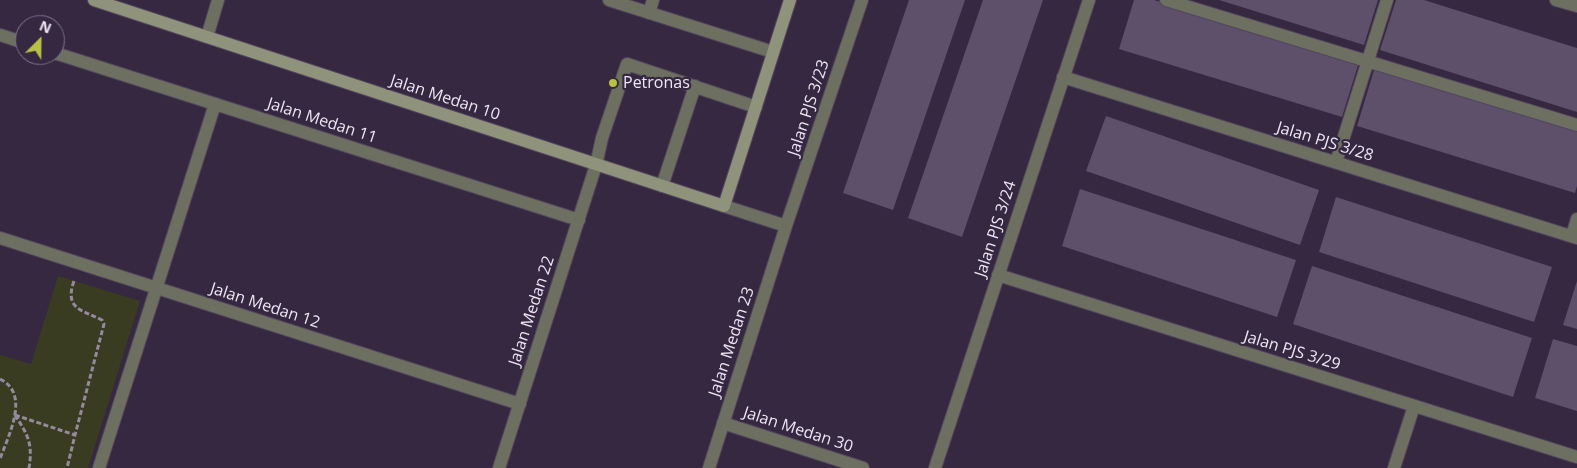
<!DOCTYPE html>
<html>
<head>
<meta charset="utf-8">
<style>
	body { margin:0 }
	#map { position:relative; width:1577px; height:468px; overflow:hidden; background:#352840; font-family:"Open Sans",sans-serif }
	canvas { display:block }
	.north { position:absolute; left:15px; top:15px; width:50px; height:50px; box-sizing:border-box; background:#352840; border:1px solid #7f7488; border-radius:50%; rotate:23deg; font-size:14px; font-weight:700; line-height:20px; text-align:center; color:#eee5f5 }
	.north::after { content:''; display:block; margin:auto; width:18px; height:22px; background:#b9c046; clip-path:polygon(50% 0,100% 100%,50% 72%,0 100%) }
</style>
</head>
<body>
<div id="map">
<canvas width="1577" height="468"></canvas>
<div class="north">N</div>
</div>
<script>
const ctx = document.querySelector('canvas').getContext('2d');
ctx.lineJoin = 'round';
function fill(path, color) {
  ctx.fillStyle = color;
  ctx.fill(path, 'evenodd');
}
function trace(path, color, width, dash) {
  ctx.strokeStyle = color;
  ctx.lineWidth = width;
  ctx.lineCap = dash ? 'butt' : 'round';
  ctx.setLineDash(dash || []);
  ctx.stroke(path);
}
function write(font, color, halo, rows, align = 'center') {
  ctx.font = font + ' "Open Sans",sans-serif';
  ctx.lineWidth = 4.5;
  ctx.setLineDash([]);
  ctx.textBaseline = 'middle';
  ctx.strokeStyle = halo;
  ctx.fillStyle = color;
  for (const [text, x, y, turn = 0] of rows) {
    ctx.save();
    ctx.translate(x, y);
    ctx.rotate((+turn || 0) * Math.PI / 180);
    ctx.textAlign = isNaN(turn) ? turn : align;
    if (halo) ctx.strokeText(text, 0, 0);
    ctx.fillText(text, 0, 0);
    ctx.restore();
  }
}
fill(new Path2D(`
	M58,276L140,301L88,468H0V355L31,364Z`), '#3a3c21');
fill(new Path2D(`
	M909,0H965L893,210L843,193Z
	M983,0H1043L962,237L908,218Z
	M1134,0H1154L1359,62L1342,117L1119,49Z
	M1219,0H1378L1364,45Z
	M1396,0H1424L1577,48V112L1380,50Z
	M1375,67L1577,130V186L1575,193L1357,126Z
	M1106,116L1319,190L1300,245L1086,171Z
	M1080,189L1296,260L1277,317L1062,246Z
	M1336,197L1552,267L1534,322L1319,252Z
	M1312,266L1532,338L1513,397L1293,324Z
	M1577,281V329L1563,325Z
	M1553,339L1577,346V411L1535,398Z`), '#5e4f6a');
const service = new Path2D(`
	M609,0L773,52
	M1166,0L1577,125
	M649,13L653,0
	M1336,162L1387,0
	M596,165L602,138L627,64L756,107
	M662,186L695,86
	M1572,236L1577,219
	M99,468L215,104
	M1394,468L1414,406`);
const minor = new Path2D(`
	M1556,0L1577,6
	M0,35L25,43
	M55,53L579,220
	M1063,77L1577,238
	M724,206L786,226
	M0,238L520,404
	M998,275L1577,457
	M723,423L863,468
	M499,468L596,165
	M709,468L786,226L862,0
	M935,468L1089,0`);
const tertiary = new Path2D(`
	M207,37L218,0`);
const secondary = new Path2D(`
	M94,0L724,206L790,0`);
trace(service, '#53465d', 14);
trace(minor, '#53465d', 14);
trace(tertiary, '#53465d', 14);
trace(secondary, '#53465d', 14);
trace(new Path2D(`
	M74,281C64,309 82,310 102,320L104,324L75,435
	M0,379C31,394 8,436 0,459
	M15,415L75,435L67,468
	M15,415C28,435 33,444 29,468`), '#94899d', 3, [5, 2.5]);
trace(service, '#6d6f61', 12);
trace(minor, '#6d6f61', 12);
trace(tertiary, '#6d6f61', 12);
trace(secondary, '#90937c', 12);
for (const [x, y, r, color] of [
	[613,83,5,"#b9c046"]
]) {
  const dot = new Path2D();
  dot.arc(x, y, r, 0, 2 * Math.PI);
  ctx.fillStyle = color;
  ctx.fill(dot);
  trace(dot, '#352840', 2);
}
write('16px', '#eee5f5', '#352840', [
	["Petronas",623,83]
], 'left');
write('16px', '#eee5f5', '#352840', [
	["Jalan Medan 10",445,98,18],
	["Jalan PJS 3/23",809,108,-72],
	["Jalan Medan 11",322,121,18],
	["Jalan PJS 3/28",1325,142,17],
	["Jalan PJS 3/24",996,229,-72],
	["Jalan Medan 12",265,306,18],
	["Jalan Medan 22",532,311,-72],
	["Jalan Medan 23",732,342,-72],
	["Jalan PJS 3/29",1292,351,17],
	["Jalan Medan 30",798,430,18]
]);
</script>
</body>
</html>
